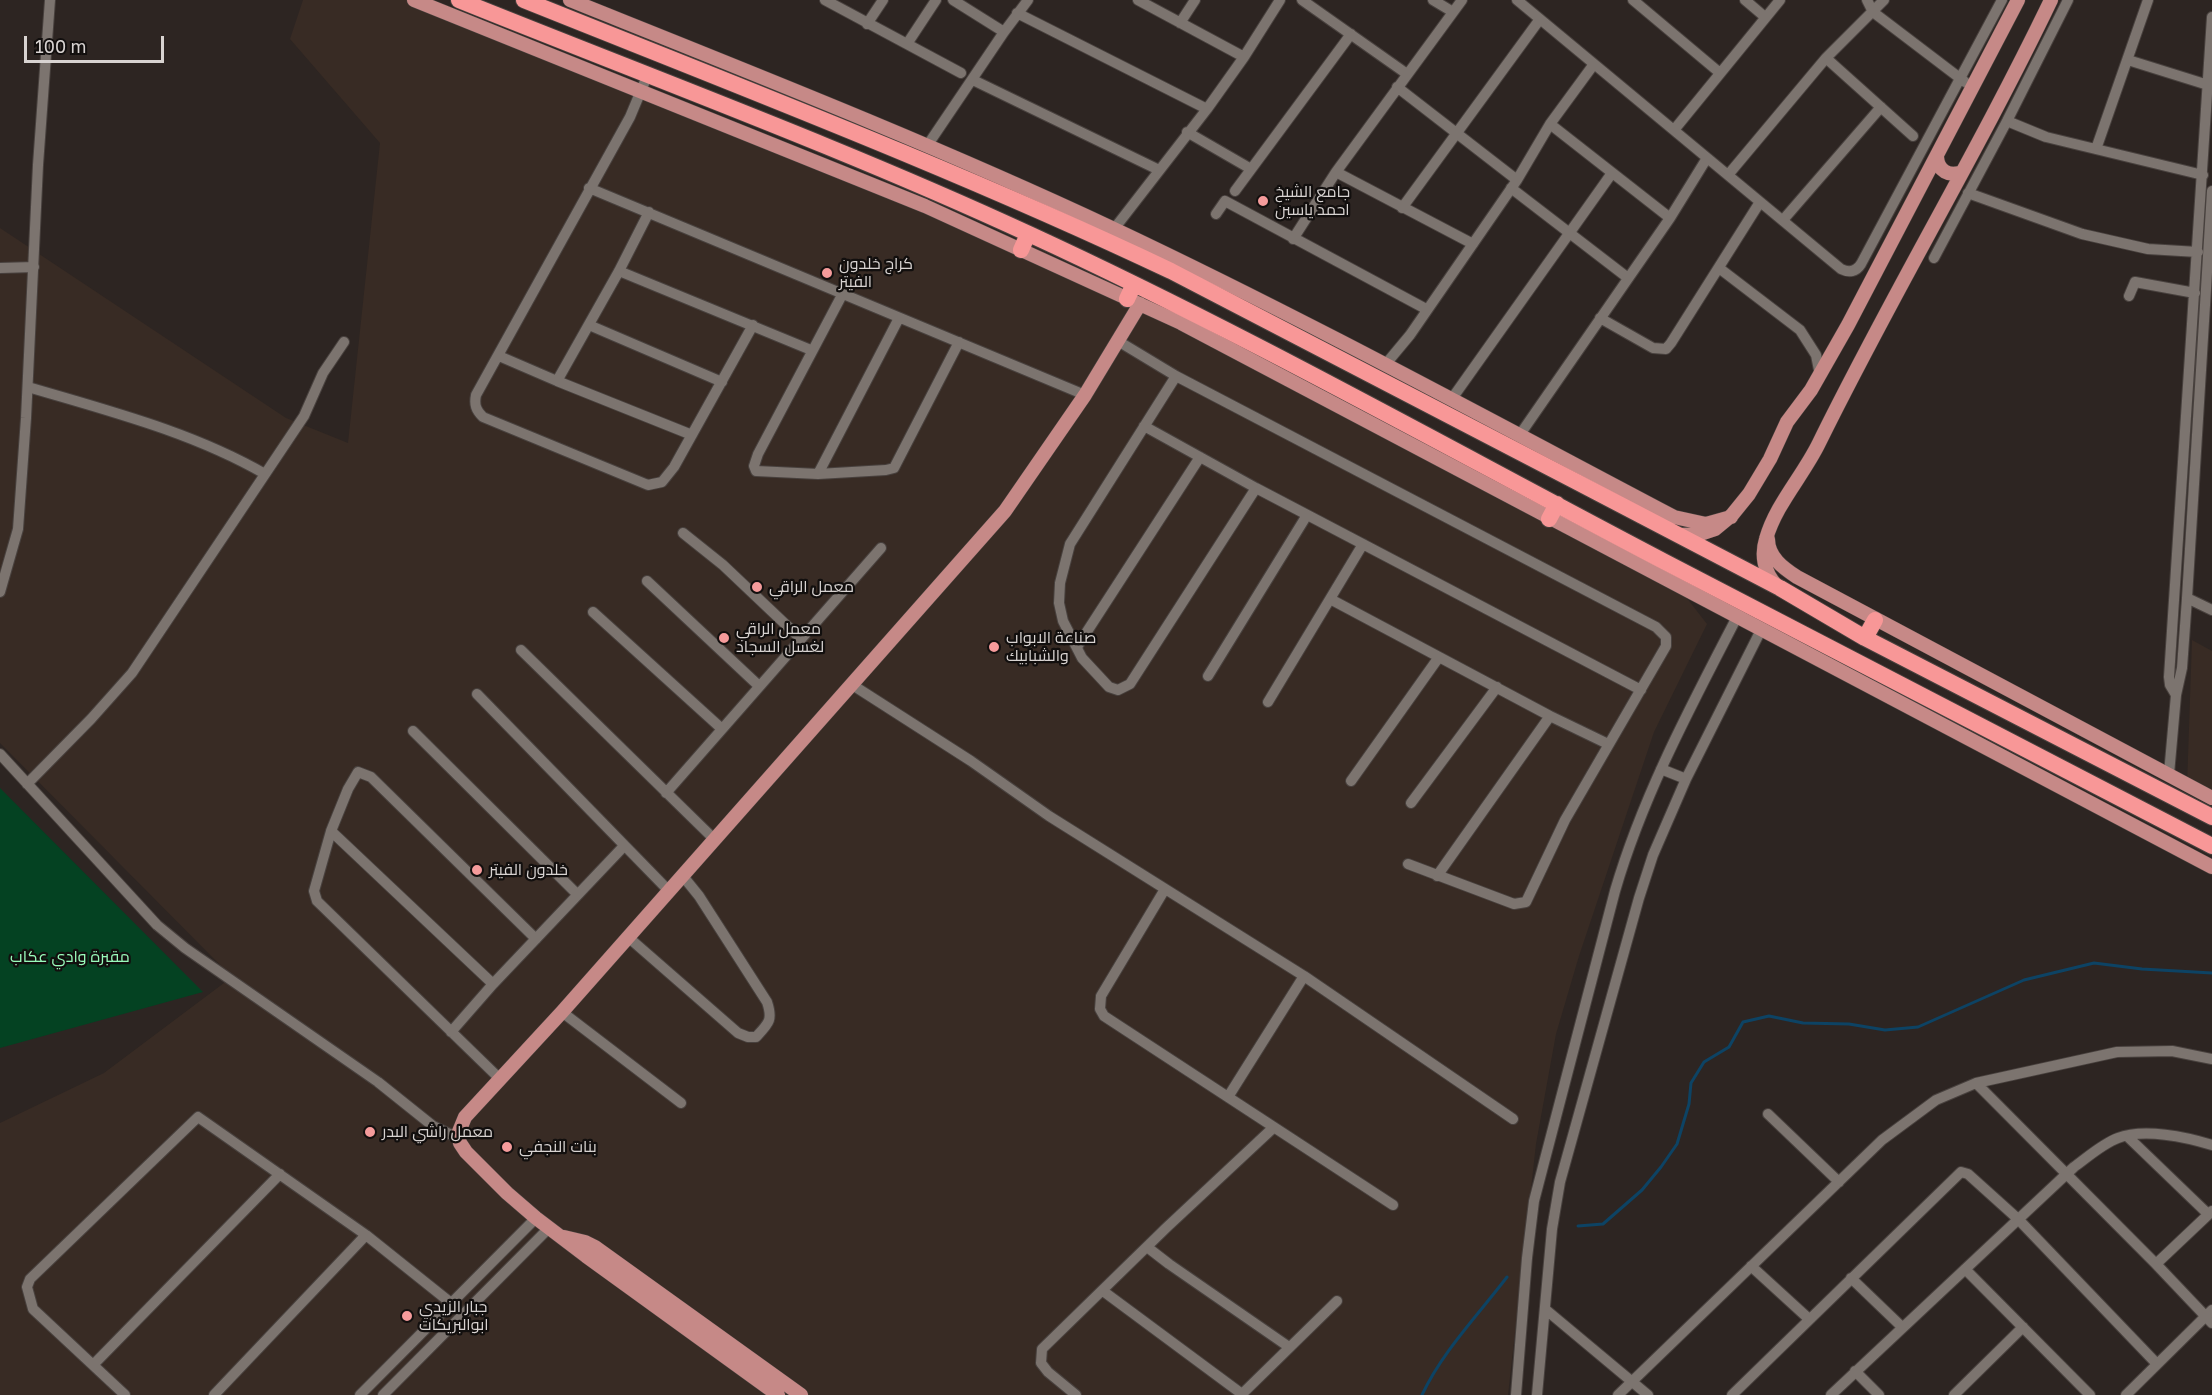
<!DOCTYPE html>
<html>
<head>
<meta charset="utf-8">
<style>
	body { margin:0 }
	#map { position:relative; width:2212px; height:1395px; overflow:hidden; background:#2d2522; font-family:"Golos Text",sans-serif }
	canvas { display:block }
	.scale { position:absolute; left:24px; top:36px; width:140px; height:27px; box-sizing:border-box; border:3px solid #d8d3d1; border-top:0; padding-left:8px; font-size:18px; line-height:21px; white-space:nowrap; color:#d8d3d1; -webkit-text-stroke:4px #120f0e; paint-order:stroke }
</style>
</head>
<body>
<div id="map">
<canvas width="2212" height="1395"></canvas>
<div class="scale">100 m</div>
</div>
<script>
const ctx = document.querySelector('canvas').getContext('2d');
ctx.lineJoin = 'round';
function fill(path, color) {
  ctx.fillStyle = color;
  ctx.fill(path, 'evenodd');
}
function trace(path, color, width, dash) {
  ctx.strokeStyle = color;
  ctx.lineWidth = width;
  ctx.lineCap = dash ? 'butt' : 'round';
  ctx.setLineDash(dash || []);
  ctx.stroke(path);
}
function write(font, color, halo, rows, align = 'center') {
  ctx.font = font + ' "Golos Text",Cairo,sans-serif';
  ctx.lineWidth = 4.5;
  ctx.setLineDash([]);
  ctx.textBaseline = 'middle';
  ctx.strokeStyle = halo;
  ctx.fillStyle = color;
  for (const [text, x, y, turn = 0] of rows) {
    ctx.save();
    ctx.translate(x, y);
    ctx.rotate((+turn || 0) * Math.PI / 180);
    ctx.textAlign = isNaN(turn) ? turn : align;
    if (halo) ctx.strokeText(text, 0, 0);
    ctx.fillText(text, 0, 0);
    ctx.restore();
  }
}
fill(new Path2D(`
	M303,0H428L615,74L1033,246L1154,307L1686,597L1707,624L1654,732L1579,956L1556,1034L1536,1144L1508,1395H0V1123L104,1073L232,977L0,743V228L286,418L348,443L380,143L290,39Z
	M2192,640L2212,651V800L2187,786Z`), '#382b24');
fill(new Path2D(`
	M0,788L203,992L0,1048Z`), '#044222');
trace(new Path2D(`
	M1578,1226L1603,1224L1642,1190L1661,1167L1677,1144L1689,1104L1691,1083L1704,1062L1729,1047L1743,1022L1769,1016L1803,1023L1849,1024L1885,1030L1918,1027L2024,980L2094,963L2142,969L2212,973
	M1422,1395C1442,1352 1478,1315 1507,1277`), '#0d4364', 3);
const minor = new Path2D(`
	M825,0L961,73
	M953,0L1004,32
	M1138,0L1244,57
	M1302,0L1407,74
	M1433,0L1453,12
	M1517,0L1841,269C1849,273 1856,272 1861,264L2002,0
	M1633,0L1720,73
	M1745,0L1765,17
	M1867,0L1873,12L1965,82
	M1017,13L1207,109
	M1180,23L1195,0
	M867,24L883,0
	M907,44L936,0
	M1826,58L1913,136
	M2128,60L2208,85
	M648,74L630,117L476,395C474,405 476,410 483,417L648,485L662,482L674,467L753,325
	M973,80L1159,170
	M1397,87L1517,180
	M2007,121L2046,137L2203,175
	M1550,124L1670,218
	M1674,130L1780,0
	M1187,132L1251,169
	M927,146L1004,32L1028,0
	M2096,149L2148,0
	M1336,172L1473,244
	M1728,175L1826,58L1884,0
	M589,188L1085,395
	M1511,188L1628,278
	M1235,191L1351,34
	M1968,193L2082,234L2148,249L2198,252
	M1402,208L1540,19
	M1216,214L1225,201L1426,309
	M1783,220L1881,107
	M1114,229L1207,109L1244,57L1280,0
	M1293,239L1336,172L1462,0
	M1934,258L2007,121L2068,0
	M0,268L34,267
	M1719,268L1800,330L1816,355L1820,375
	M619,271L811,350
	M842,295L758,454L754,466L756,471L818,474L886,470L894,468L959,342
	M2129,296L2135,282L2195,293
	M1600,318L1653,348L1666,349L1671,343L1760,202
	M589,325L722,382
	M1118,341L1176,376L1656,627L1666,637V646L1565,820L1526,902L1514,904L1408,864
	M499,356L557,381L692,435
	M1385,365L1410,335L1517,180L1550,124L1594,64
	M1176,376L1070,544L1060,583L1059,603L1063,621L1082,658L1109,687L1118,690L1130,684L1256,488
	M557,381L619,271L649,212
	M28,387C109,411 192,432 265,474
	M1451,400L1612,173
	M1144,426L1256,488L1641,690
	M1519,436L1670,218L1707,158
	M818,474L899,318
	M683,533L723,565L801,639
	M647,581L759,686
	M0,592L18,529L26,418L38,165L50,0
	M2187,598L2212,610
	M1332,600L1550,716L1608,744
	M593,612L722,729
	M1077,647L1200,457
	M521,650L714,839
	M1208,676L1307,515
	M851,684L971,761L1049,816L1304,976L1513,1119
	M477,694L669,891
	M2176,695L2170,685L2169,677L2212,17
	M1268,702L1363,544
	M413,731L577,894
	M0,754L157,925L185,948L378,1082L433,1126L458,1138
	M1661,769L1686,779
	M2169,774L2176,695L2182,668L2187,598L2212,191
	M1351,781L1439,657
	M27,784L91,719L132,673L304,416L323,373L344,342
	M666,793L881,548
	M1411,803L1497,687
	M331,831L493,984
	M1437,876L1550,716
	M1165,889L1101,996L1100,1009L1104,1016L1393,1205
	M628,937L738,1033L748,1037H756C769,1023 773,1020 767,1002L699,896L682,875
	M562,1012L681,1103
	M451,1032L493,984L624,846
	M500,1079L317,901L314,891L331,831L348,789L358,772L371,777L536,939
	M1976,1083L2156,1264L2212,1323
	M1228,1097L1304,976
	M1768,1114L1839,1182
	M2127,1136L2208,1214
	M1147,1247L1169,1264L1289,1347
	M2156,1264L2212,1211
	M1751,1266L1809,1319
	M1965,1269L2090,1395
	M1851,1278L1902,1327
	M1103,1291L1242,1394
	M1545,1309L1648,1395
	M94,1364L280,1174
	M1855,1371L1879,1395
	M125,1395L33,1309L27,1287L30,1279L198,1117L366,1235L451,1303
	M214,1395L366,1235
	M360,1395L536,1218
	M383,1395L549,1228
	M1076,1395L1048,1372L1041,1363L1042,1349L1166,1228L1273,1128
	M1241,1395L1337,1301
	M1516,1395L1527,1258L1534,1201L1615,891C1643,795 1691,706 1737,617
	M1537,1395L1552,1229L1560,1182L1639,898L1653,855L1686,779L1761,630
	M1618,1395L1882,1140L1936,1100L1976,1083L2117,1052L2172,1051L2212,1059
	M1732,1395L1961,1172L1968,1174L2018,1219L2157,1364
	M1831,1395L2074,1167C2088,1157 2102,1144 2118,1138C2144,1128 2186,1137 2212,1145
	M1954,1395L2023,1327
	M2126,1395L2212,1310`);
const major = new Path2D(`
	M414,0L925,206L1181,323L2212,867
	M570,0C752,73 935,145 1112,228C1303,318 1488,419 1674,517L1706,524L1731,517
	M1937,157C1938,171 1949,177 1962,172
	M1680,535L1700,534L1715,529L1732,515L1749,494L1770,459L1787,422L1811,390L1848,325L2018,0
	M1768,539C1768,557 1783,568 1797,577L2212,798
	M1776,585C1764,572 1761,555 1766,539C1776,504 1803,476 1819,443C1892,294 1979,150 2051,0
	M564,1237L585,1242L595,1247L801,1395
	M778,1395L586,1256L536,1218L507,1193L466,1152L460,1143L458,1134L465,1117L562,1012L1005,511L1085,395L1140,304`);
const highway = new Path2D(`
	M459,0C650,77 843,148 1029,234C1246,334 1453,451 1665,562C1847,657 2029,751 2212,846
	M524,0C741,87 960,171 1171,271L1577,482L1780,588L1865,638L2212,817
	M1021,250L1028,234
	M1127,299L1134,284
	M1549,519L1557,504
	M1865,638L1875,620`);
trace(minor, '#48413e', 12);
trace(major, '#48413e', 15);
trace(highway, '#48413e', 18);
trace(minor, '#7c746f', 10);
trace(major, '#c68987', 14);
trace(highway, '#f89797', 16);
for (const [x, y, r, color] of [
	[1263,201,6,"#f59b9b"],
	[827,273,6,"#f59b9b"],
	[757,587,6,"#f59b9b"],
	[724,638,6,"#f59b9b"],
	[994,647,6,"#f59b9b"],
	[477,870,6,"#f59b9b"],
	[370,1132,6,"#f59b9b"],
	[507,1147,6,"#f59b9b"],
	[407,1316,6,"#f59b9b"]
]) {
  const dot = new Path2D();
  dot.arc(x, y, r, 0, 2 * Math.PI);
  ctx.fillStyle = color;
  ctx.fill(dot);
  trace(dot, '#120f0e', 2);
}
write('16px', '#d8d3d1', '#120f0e', [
	["جامع الشيخ",1275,192],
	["احمد ياسين",1275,210],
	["كراج خلدون",839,264],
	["الفيتر",839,282],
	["معمل الراقي",769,587],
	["معمل الراقي",736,629],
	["لغسل السجاد",736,647],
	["صناعة الابواب",1006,638],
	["والشبابيك",1006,656],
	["خلدون الفيتر",489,870],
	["معمل راشي البدر",382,1132],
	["بنات النجفي",519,1147],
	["جبار الزيدي",419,1307],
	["ابوالبريكات",419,1325]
], 'left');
write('16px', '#99fbbb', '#120f0e', [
	["مقبرة وادي عكاب",70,957]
]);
</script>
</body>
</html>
